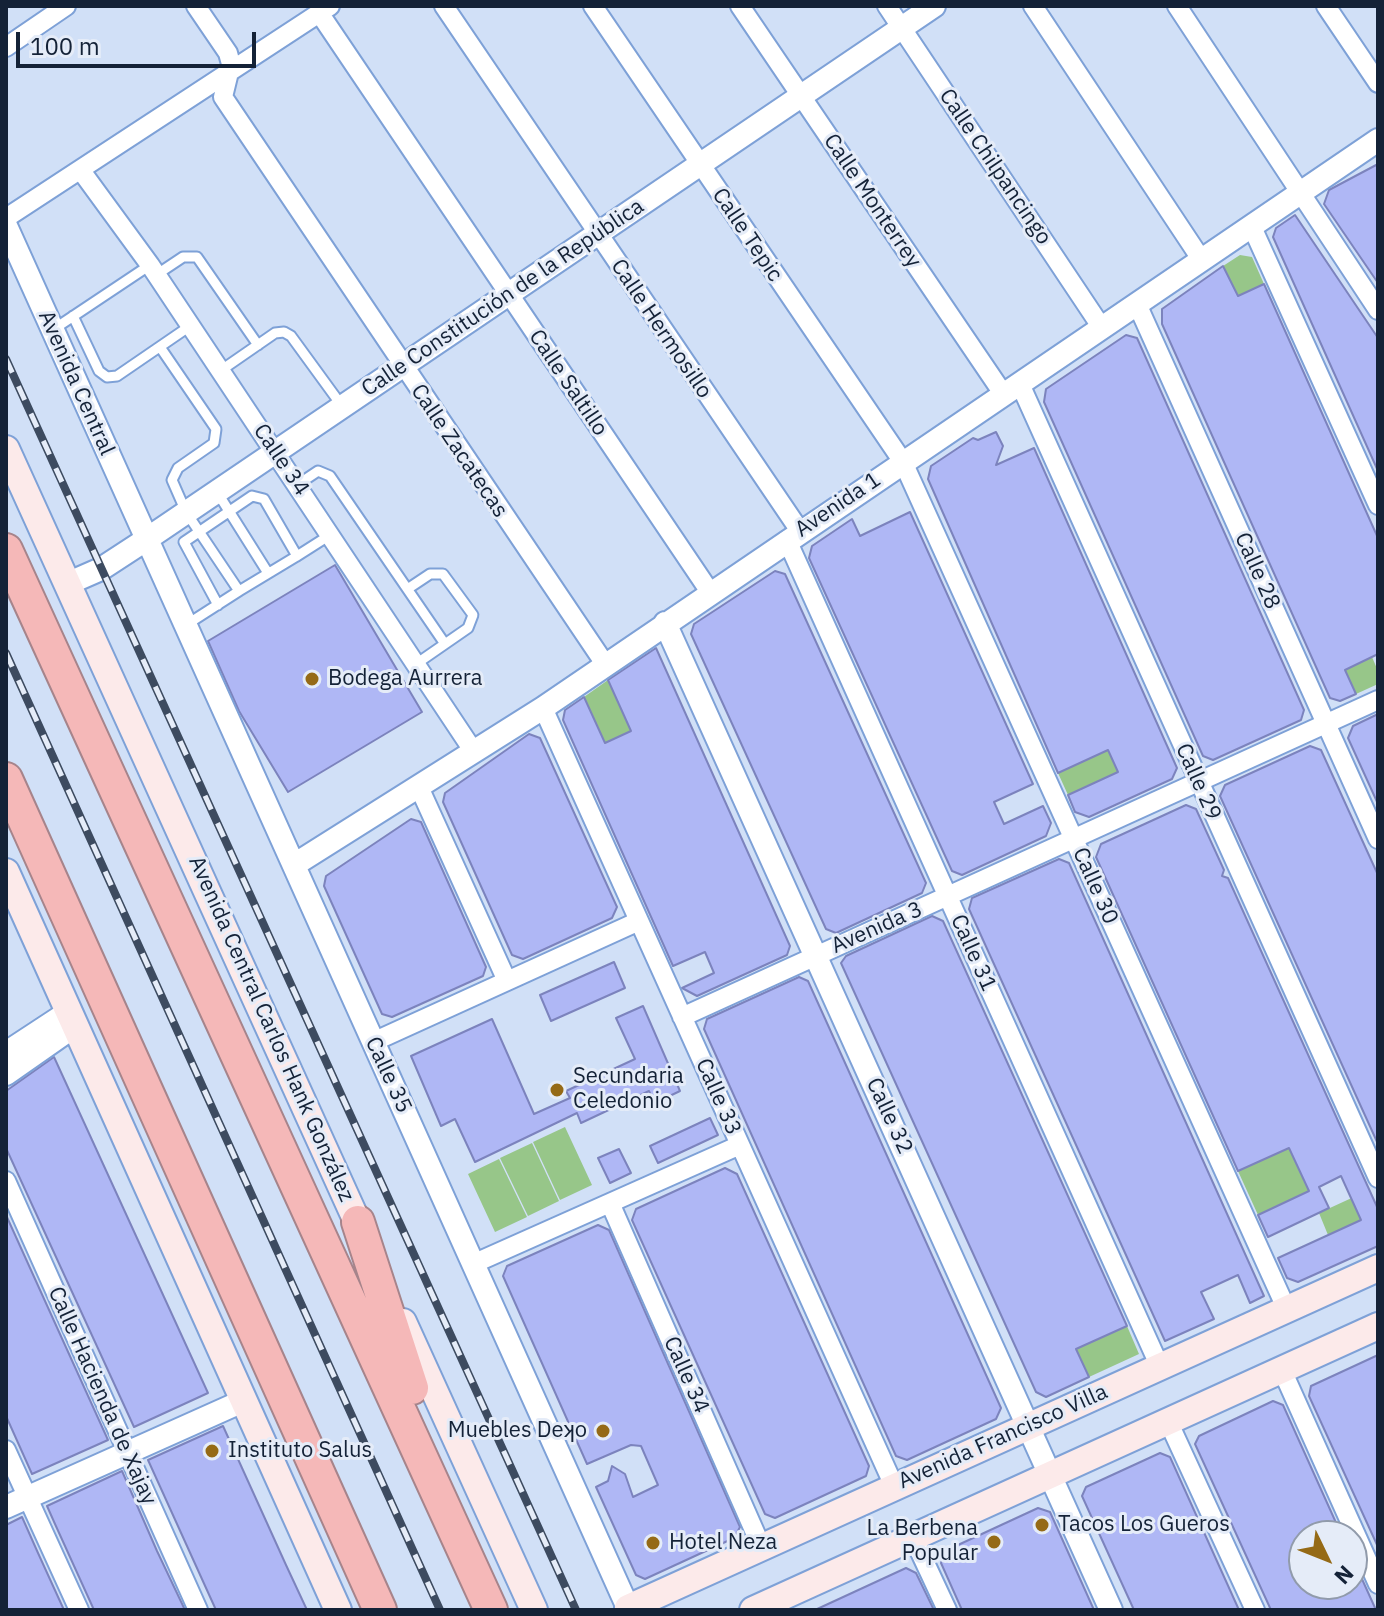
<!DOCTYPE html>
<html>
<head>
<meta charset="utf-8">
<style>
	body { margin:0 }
	#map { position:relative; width:1384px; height:1616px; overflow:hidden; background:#d1e0f7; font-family:"IBM Plex Sans",sans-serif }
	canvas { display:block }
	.frame { position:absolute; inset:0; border:8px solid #142237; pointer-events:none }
	.north { position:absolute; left:1288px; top:1520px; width:80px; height:80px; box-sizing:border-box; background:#e5ecf8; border:2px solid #919bab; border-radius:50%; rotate:133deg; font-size:22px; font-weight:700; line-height:32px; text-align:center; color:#142237 }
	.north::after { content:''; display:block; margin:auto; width:28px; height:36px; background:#956a16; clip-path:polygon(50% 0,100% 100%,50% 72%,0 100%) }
	.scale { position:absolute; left:16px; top:32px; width:240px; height:36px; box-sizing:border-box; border:4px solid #142237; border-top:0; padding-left:10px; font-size:24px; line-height:28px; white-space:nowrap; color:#142237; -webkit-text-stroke:6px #e5ecf8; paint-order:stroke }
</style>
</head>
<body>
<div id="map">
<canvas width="1384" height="1616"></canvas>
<div class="frame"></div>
<div class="north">N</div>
<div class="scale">100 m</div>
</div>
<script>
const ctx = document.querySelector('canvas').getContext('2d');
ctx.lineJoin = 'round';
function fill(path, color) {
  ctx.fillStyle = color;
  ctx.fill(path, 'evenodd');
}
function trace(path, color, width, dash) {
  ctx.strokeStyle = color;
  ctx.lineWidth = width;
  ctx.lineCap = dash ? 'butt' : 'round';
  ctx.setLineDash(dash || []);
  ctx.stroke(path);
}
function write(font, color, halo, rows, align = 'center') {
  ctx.font = font + ' "IBM Plex Sans",sans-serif';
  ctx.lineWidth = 6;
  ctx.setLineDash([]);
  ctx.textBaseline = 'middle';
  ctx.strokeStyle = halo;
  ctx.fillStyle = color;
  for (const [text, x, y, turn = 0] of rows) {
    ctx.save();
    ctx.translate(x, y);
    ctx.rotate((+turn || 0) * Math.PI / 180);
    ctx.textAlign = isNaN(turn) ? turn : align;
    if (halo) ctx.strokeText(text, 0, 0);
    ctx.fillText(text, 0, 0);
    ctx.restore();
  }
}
fill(new Path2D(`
	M1240,255L1252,257L1264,284L1238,296L1223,266Z
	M1372,657L1378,671V684L1356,694L1345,670Z
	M608,680L631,731L605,743L584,697Z
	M1108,750L1118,772L1068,795L1058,773Z
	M565,1127L592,1185L560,1200L533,1142Z
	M532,1143L559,1201L528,1216L500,1158Z
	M1289,1148L1309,1191L1258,1215L1238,1171Z
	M499,1159L527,1217L495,1232L468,1174Z
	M1369,1190L1378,1212L1328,1235L1319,1213Z
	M1127,1326L1139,1354L1089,1377L1076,1349Z`), '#97c689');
const building = new Path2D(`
	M1378,164V283L1324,204L1329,190Z
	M1295,215L1378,338V471L1273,237L1276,228Z
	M1223,266L1238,296L1264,284L1378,538V654L1345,670L1356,694L1340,701L1330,698L1162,324V309Z
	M1126,335L1137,338L1304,710L1301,720L1213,760L1203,756L1044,402L1046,389Z
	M996,432L1003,446L996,465L1034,448L1177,768L1172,779L1089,817L1075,812L1068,795L1118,772L1108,750L1058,773L928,479L931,466L973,438L978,440Z
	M910,512L1033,784L994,802L1004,824L1043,806L1051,823L1046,836L962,875L952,871L809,558L812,546L852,519L860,536Z
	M335,565L422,712L288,792L239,711L208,641Z
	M775,571L785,574L926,883L922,893L836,933L826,929L691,634L694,624Z
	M656,648L790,946L787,955L697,996L682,988L714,973L705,952L673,966L563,720L565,710L584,697L605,743L631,731L608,680Z
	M1378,714V804L1348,738L1353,726Z
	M529,734L540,738L617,907L612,918L523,959L512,955L443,802L445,793Z
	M1310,746L1321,750L1378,875V1144L1220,796L1225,785Z
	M1186,805L1196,809L1224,870L1222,876L1228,878L1378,1209V1246L1298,1282L1287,1278L1278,1258L1361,1220L1341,1176L1319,1187L1329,1208L1268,1237L1258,1215L1309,1191L1289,1148L1238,1171L1096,857L1101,844Z
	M411,819L421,822L486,967L483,976L392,1017L382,1014L324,886L326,876Z
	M1059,859L1069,863L1264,1296L1250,1303L1238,1275L1201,1292L1214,1319L1165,1341L969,909L972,898Z
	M932,916L943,921L1127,1326L1076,1349L1089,1377L1046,1397L1036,1392L841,963L846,956Z
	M614,962L625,988L551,1021L540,995Z
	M799,977L808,981L1001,1408L996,1419L907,1460L896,1456L704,1029L707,1019Z
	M643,1006L680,1091L655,1103L649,1091L581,1123L577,1113L475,1162L455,1119L441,1126L411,1056L492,1019L534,1114L570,1098L566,1091L635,1059L616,1018Z
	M54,1057L208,1393L134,1427L6,1148V1091Z
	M710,1118L718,1135L658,1163L650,1146Z
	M619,1149L631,1173L610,1183L598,1158Z
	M725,1168L737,1174L869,1466L866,1476L775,1518L765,1514L632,1220L636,1209Z
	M6,1215L108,1440L32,1474L6,1416Z
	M598,1225L609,1230L740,1527L734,1538L645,1579L636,1575L596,1487L608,1481L612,1466L625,1474L633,1497L658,1485L641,1446L631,1445L587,1464L503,1276L507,1266Z
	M1378,1355V1547L1309,1396L1311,1386Z
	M1273,1401L1283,1405L1342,1536H1304V1584H1352V1557L1376,1610H1271L1195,1444L1199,1436Z
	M223,1426L286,1565L307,1610H216L148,1460Z
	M1160,1453L1170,1457L1239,1610H1134L1082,1496L1086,1487Z
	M122,1471L157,1551L185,1610H94L55,1524L47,1506Z
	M1038,1508L1050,1512L1094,1610H962L941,1563L945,1551Z
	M22,1517L38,1553L64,1610H6V1525Z
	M906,1568L916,1573L934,1610H815Z`);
fill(building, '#afb7f5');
trace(building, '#7c83bd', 2);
const service = new Path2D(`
	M156,275L183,257H197L258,345
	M73,316L99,371L107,377L117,376L190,326
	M54,329L150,265
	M160,347L216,429L214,443L178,468L172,480L186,512L239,591L186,625
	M220,371L275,333L284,332L291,336L342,406
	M297,485L318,471L330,476L445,644
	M217,492L268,573
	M409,588L430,574H443L473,615L468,628L416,664
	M239,591L297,556
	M218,605L184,542L252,496L264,499L297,556L330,535`);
const minor = new Path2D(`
	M196,6L228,53L231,64L223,97L605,664
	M444,6L800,531
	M593,6L903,462L1287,1310
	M740,6L1004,395
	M887,6L1102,328
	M1033,6L1201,259
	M1177,6L1378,310
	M1326,6L1378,83
	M320,14L710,592
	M6,47L66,6
	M82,172L150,265L474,752
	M6,218L330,6
	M1252,227L1378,505
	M1137,304L1378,839
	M1020,384L1378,1178
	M787,540L1160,1367
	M543,708L894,1486
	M419,787L507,981
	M682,1017L1378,700
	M373,1042L639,921
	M6,1181L198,1610
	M610,1203L761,1546
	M475,1263L740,1145
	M1282,1370L1378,1584
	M1168,1421L1255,1610
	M6,1450L79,1610
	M913,1537L947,1610`);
const tertiary = new Path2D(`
	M6,226L629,1610
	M69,583L101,569L147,539L934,6
	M665,623L1111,1610
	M294,865L543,708L1378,140
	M6,1053L70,1011
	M6,1074L76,1025
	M6,1507L243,1401`);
const secondary = new Path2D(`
	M6,449L365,1239
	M6,872L338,1610
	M403,1322L534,1610
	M628,1608L1378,1268
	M753,1610L1378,1326`);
const motorway = new Path2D(`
	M6,550L491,1610
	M6,779L380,1610
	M358,1222L412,1388`);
trace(service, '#7ea1d7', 13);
trace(minor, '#7ea1d7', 22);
trace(tertiary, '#7ea1d7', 26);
trace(secondary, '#7ea1d7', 30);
trace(motorway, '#a6848b', 36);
trace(service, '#fff', 9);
trace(minor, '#fff', 18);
trace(tertiary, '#fff', 22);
trace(secondary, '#fceaea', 26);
trace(motorway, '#f5b8b8', 32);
const rail = new Path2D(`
	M6,359L576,1610
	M6,653L440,1610`);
trace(rail, '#3d4b60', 8);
trace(rail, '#e5ecf8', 5, [15]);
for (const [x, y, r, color] of [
	[312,679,8,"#956a16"],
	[557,1090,8,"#956a16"],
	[603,1431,8,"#956a16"],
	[212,1451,8,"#956a16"],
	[1042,1525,8,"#956a16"],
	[994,1542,8,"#956a16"],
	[653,1543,8,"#956a16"]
]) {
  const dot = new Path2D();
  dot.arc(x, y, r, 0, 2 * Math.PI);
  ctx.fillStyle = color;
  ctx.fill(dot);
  trace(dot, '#e5ecf8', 3);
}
write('22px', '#142237', '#e5ecf8', [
	["Calle Chilpancingo",995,167,56],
	["Calle Monterrey",872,201,56],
	["Calle Tepic",747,235,56],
	["Calle Constitución de la República",503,298,-34],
	["Calle Hermosillo",661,329,56],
	["Avenida Central",76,383,66],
	["Calle Saltillo",568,383,56],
	["Calle Zacatecas",459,451,56],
	["Calle 34",281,460,56],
	["Avenida 1",838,505,-34],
	["Calle 28",1257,571,66],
	["Calle 29",1198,782,66],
	["Calle 30",1095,886,66],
	["Avenida 3",877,928,-24],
	["Calle 31",973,953,66],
	["Avenida Central Carlos Hank González",271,1029,66],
	["Calle 35",388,1075,65],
	["Calle 33",718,1097,66],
	["Calle 32",889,1116,65],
	["Calle 34",686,1375,66],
	["Calle Hacienda de Xajay",102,1396,66],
	["Avenida Francisco Villa",1003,1437,-24]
]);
write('22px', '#142237', '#e5ecf8', [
	["Bodega Aurrera",328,679],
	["Secundaria",573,1077],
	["Celedonio",573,1102],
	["Muebles Deʞo",587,1431,"right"],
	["Instituto Salus",228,1451],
	["Tacos Los Gueros",1058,1525],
	["La Berbena",978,1529,"right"],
	["Popular",978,1554,"right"],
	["Hotel Neza",669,1543]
], 'left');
</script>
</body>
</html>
